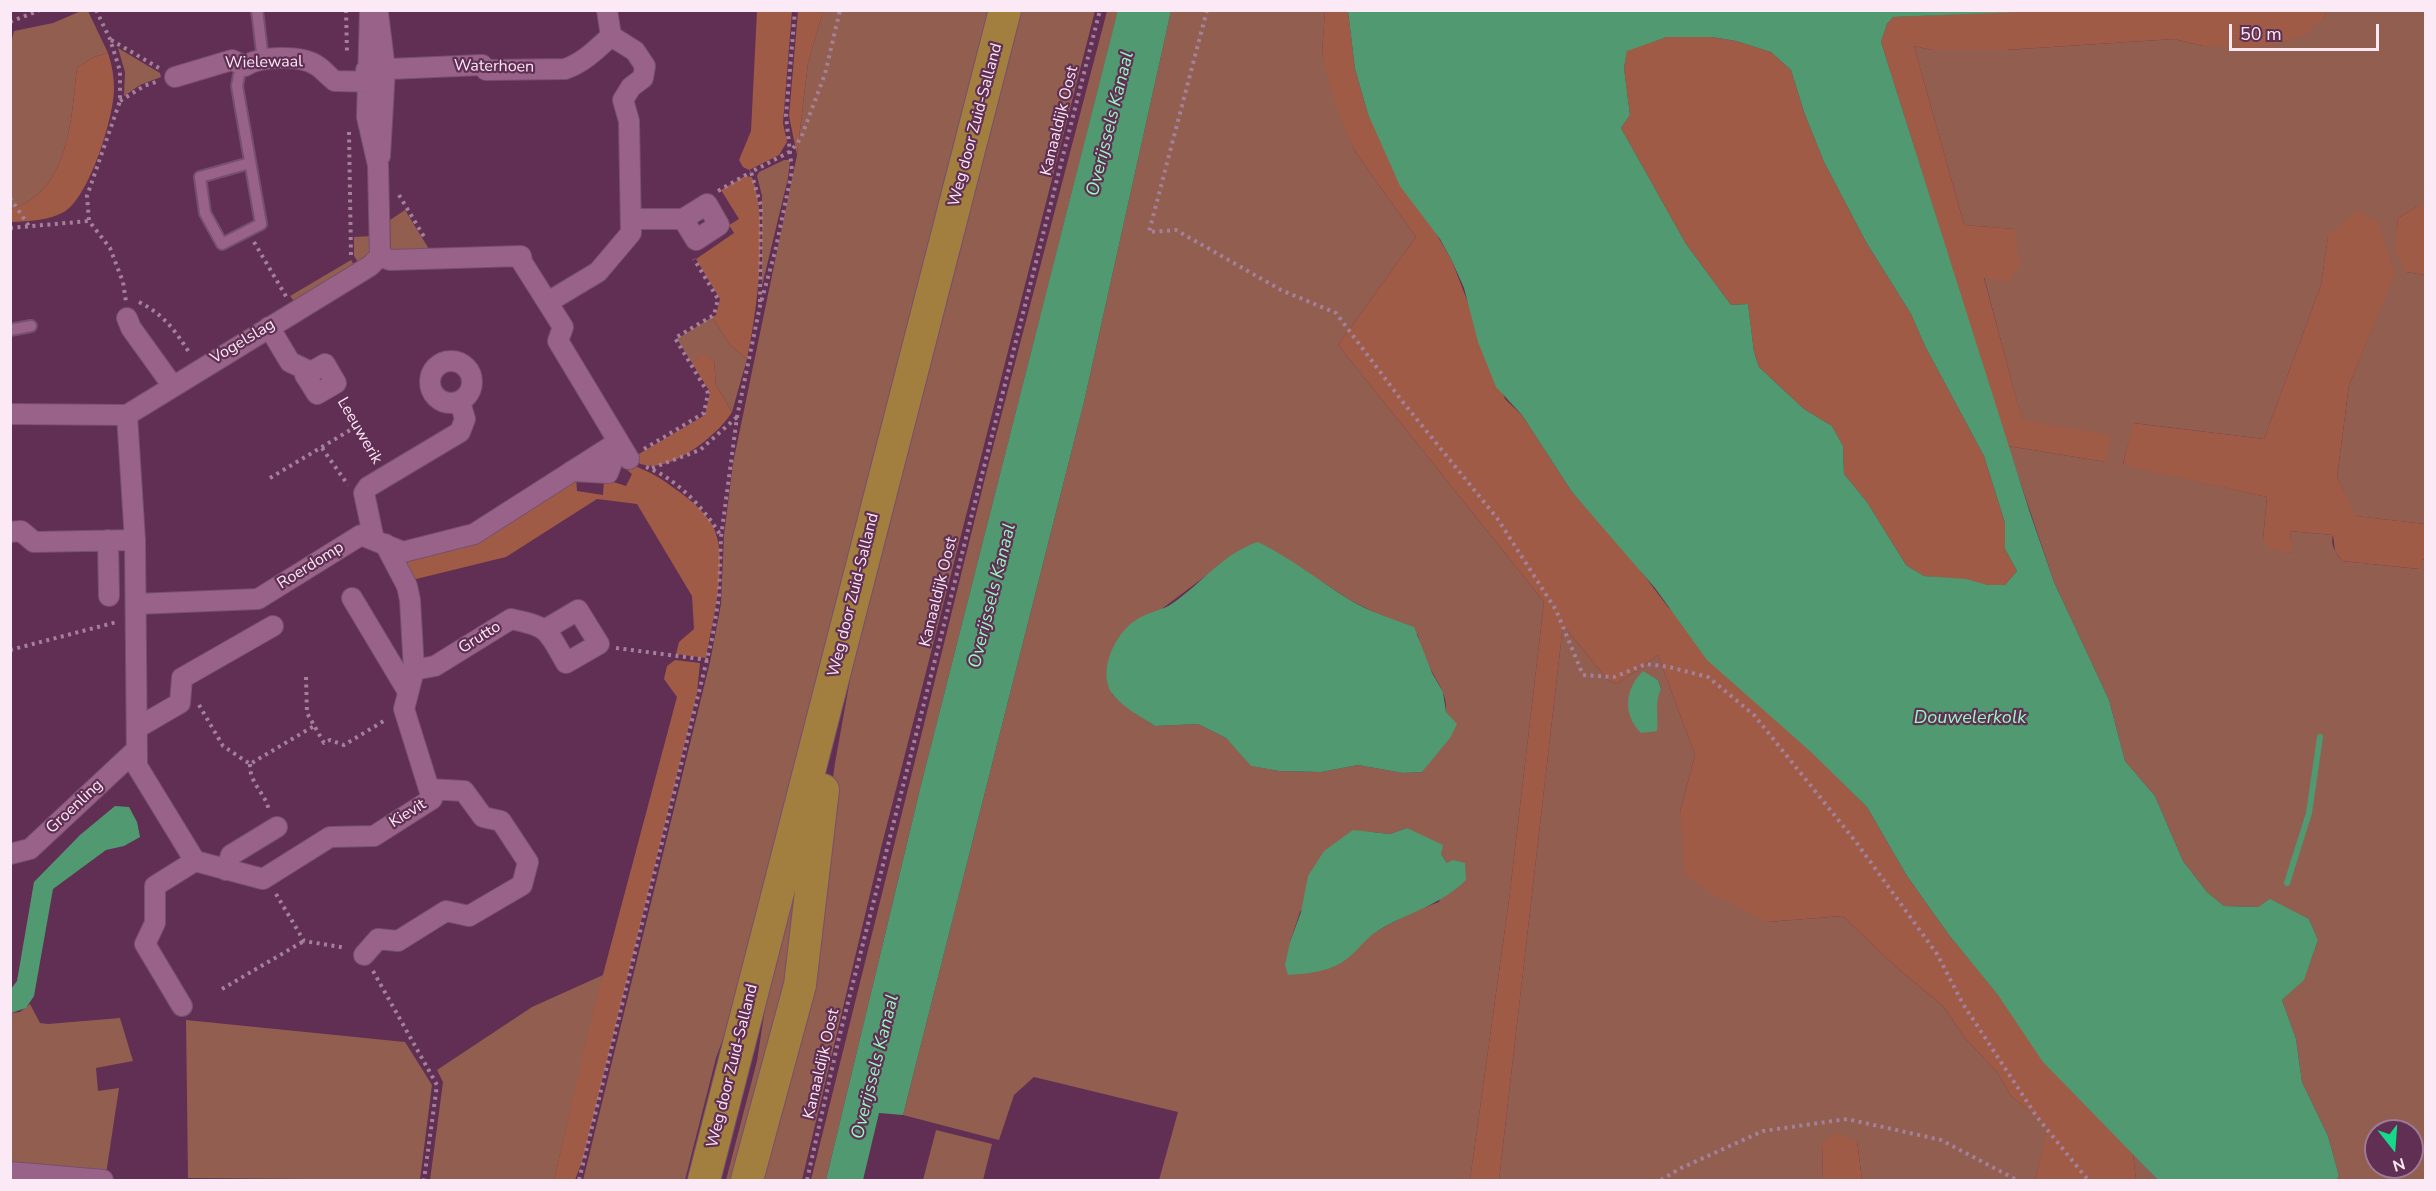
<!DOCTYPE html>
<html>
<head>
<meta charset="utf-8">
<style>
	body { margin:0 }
	#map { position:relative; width:2436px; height:1191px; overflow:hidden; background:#602f53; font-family:"Nunito Sans",sans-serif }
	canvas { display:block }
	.frame { position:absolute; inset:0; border:12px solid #fbe9f5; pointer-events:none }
	.north { position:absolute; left:2364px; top:1119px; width:60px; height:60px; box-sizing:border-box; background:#602f53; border:2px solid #9e7994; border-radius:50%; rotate:163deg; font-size:16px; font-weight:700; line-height:24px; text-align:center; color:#fbe9f5 }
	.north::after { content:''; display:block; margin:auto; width:21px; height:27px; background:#16d989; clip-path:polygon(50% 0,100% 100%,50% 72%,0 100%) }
	.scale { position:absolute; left:2229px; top:24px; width:150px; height:27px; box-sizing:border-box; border:3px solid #fbe9f5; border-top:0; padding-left:8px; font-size:18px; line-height:21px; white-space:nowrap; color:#fbe9f5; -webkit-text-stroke:4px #602f53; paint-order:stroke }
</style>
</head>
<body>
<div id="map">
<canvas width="2436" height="1191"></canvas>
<div class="frame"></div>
<div class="north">N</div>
<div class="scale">50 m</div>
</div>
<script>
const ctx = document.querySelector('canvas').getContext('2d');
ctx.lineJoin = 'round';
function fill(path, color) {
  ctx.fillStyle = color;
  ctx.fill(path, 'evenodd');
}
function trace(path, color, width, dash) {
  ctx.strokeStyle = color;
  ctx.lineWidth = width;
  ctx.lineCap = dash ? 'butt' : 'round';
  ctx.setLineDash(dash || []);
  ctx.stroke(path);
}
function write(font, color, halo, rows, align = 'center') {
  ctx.font = font + ' "Nunito Sans",sans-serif';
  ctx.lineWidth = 4.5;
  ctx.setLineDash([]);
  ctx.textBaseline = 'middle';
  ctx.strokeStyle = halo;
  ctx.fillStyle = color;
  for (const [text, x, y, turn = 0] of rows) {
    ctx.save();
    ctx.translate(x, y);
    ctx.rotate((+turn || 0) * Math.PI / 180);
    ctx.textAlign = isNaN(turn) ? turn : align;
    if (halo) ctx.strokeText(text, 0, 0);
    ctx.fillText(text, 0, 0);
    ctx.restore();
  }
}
fill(new Path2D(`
	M81,11H88L108,53L94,57L77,68C71,119 70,191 11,209L10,46L14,31L53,23Z
	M823,11H992L745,978L716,1058L685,1180H583L710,662L721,604L724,535L733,463L797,155L808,63Z
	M1017,11H1095L881,848L802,1180H760L818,887L835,763L858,635Z
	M1107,11H1118L921,785L826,1180H811L987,470Z
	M1171,11H1325L1322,54L1354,150L1416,237L1338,345L1544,602L1509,900L1470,1180H1159L1178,1112L1034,1077L1014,1095L999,1140L903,1115L1084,402ZM1211,572L1319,580L1350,600L1418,635C1420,655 1433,672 1442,690C1454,714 1436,753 1422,772L1403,773L1358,765L1321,772L1279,771L1252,766L1226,738L1198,724L1155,726L1116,698L1112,694L1163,608ZM1407,828L1441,854L1447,863L1439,902L1412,912L1377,931L1290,942L1300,912L1371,832L1390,834Z
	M2327,11H2425V206H2418L2398,218L2397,232L2406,272L2425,275V524L2355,516L2337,477L2349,385L2394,274L2328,237L2321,285L2264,439L2134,423L2123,464L2267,497L2263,539L2291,553L2290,531L2333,535C2330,545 2336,553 2342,561L2419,569L2422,560L2425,559V1180H2336L2339,1176L2328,1136L2302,1082L2296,1039L2282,1000L2304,979L2318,940L2309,919L2270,900L2258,907L2224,906L2207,892L2183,861L2155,796L2125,761L2109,700L2054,582L2008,446L2106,462L2022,421L1984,277L2014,229L1964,225L1914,46L1932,50H2006L2174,39L2203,46L2324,18ZM2376,1131H2412V1167H2376Z
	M118,48L160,73L161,77L140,85L124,96L125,72Z
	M784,160H790L788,178L762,286V196L757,176L759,172Z
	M405,210L432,254L391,251L390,220Z
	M372,236L370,252L358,262L354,256V237Z
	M351,260L354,265L294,301L290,296Z
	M712,317L730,345L747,359L732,412L716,385L714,361L704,354L692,363L677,339Z
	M1563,625L1608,680L1617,684L1658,655L1695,755L1680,812L1767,922L1843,916L1895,966L1943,1006L1965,1038L1997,1072L2011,1096L2049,1126L2035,1180H1862L1857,1141L1822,1144L1823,1180H1499ZM1648,675L1658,680L1661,689L1655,700Z
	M790,894L804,897L790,978L739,1180H726L757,1061L769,982Z
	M603,975L554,1180H430L443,1082L437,1070L532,1007Z
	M30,1004L40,1023L48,1024L120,1018L133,1061L96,1068L98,1091L119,1088L106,1174L11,1166L10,1013L20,1012Z
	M186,1020L405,1042L432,1085L420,1180L188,1178Z
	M936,1130L992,1144L983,1180H923Z
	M2133,1153L2158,1180H2136Z`), '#915e4f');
fill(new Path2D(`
	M2044,10L2327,11L2324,18L2305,35L2276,44L2249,48L2203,46L2174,39L2006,50H1932L1914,46L1964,225L2015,229L2020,266L2008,281L1984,278L2022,420L2111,435L2106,462L2008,446L1881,42L1887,24L1893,17Z
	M757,11H792L783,123L787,142L779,155L749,170L743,167L739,160L751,131Z
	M798,11H823L808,63L797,155L789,116Z
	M1325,11H1348L1355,69L1368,114L1452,261L1505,399L1522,415L1572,492L1631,558L1668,607L1867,807L1907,876L1949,935L2098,1116L2133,1153L2136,1180H2035L2048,1126L2011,1096L1997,1072L1965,1038L1943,1006L1895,966L1843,916L1767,922L1711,893L1685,875L1680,812L1695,755L1658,655L1617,684L1608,680L1563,625L1499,1180H1470L1509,900L1544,602L1338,345L1416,237L1354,150L1336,107L1322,54Z
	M1667,37H1712L1736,41L1771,52L1791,70L1804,112L1824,162L1866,242L1911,314L1925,346L1984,456L2005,523V549L2017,571L2005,585H1988L1966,580L1924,576L1906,565L1867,502L1844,474L1843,446L1832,426L1804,409L1759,367L1754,352L1748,304L1731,305L1686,244L1621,128L1630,115L1624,68L1627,50Z
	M108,53C112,65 114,77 114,89C114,117 89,198 64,212C47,221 30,221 11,222V209C70,191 71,119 77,68L94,57Z
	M745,176L752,177C769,221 757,313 747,359L730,345L712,317L716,315L720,299L696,259L734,233L729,225L739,219L721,190Z
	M2418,206H2425V275L2406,272L2395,251L2398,218Z
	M2357,210L2378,222L2395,274L2349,385L2337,477L2356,516L2425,524V559L2422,560L2420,569L2342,561L2335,551L2333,535L2290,531L2292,553L2270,549L2263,539L2267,497L2123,465L2133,423L2264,439L2321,285L2328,236Z
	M704,353L714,361L716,385L732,412C719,435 658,485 632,458L705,415L710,392L692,363Z
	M631,465C650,471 662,479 678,491C691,500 710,516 715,531C728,564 712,623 706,658L676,654L679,642L694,629L692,596L637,504L597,499L506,557L412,580L405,565L412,556L576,477L577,491L603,495L604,479L626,486L632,474L628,471Z
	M675,660L700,663L697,693L583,1159L575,1180H554L593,1012L677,697L664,679L667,666Z
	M1835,1133L1857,1141L1862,1180H1823L1822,1144Z`), '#9f5b46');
fill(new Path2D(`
	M1118,10L1171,11L1084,402L903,1115L879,1113L863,1180H826L921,785Z
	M1348,11H2044L1893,17L1887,24L1881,42L2030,513L2054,582L2109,700L2125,761L2155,796L2183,861L2207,892L2224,906L2258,907L2270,899L2309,919L2318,940L2304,980L2282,1000L2296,1039L2302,1082L2328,1136L2339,1176L2336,1180H2158L2043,1062L1998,995L1949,935L1907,876L1867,807L1811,752L1707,660L1655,588L1572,492L1522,415L1496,387L1478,342L1464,288L1452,261L1440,239L1400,186L1368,114L1355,69ZM1667,37H1712L1736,41L1771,52L1791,70L1804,112L1824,162L1866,242L1911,314L1925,346L1984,456L2005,523V549L2017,571L2005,585H1988L1966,579L1924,576L1906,565L1867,502L1844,474L1843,446L1832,426L1804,409L1759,367L1754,352L1748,304L1731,305L1686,244L1621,128L1630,115L1624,68L1627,51Z
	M1258,542C1291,558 1319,581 1350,600C1370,612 1392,619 1414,627L1432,673L1443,692L1446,712L1457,724L1450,738L1422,772L1403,773L1358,765L1321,772L1279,771L1251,766L1226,738L1198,724L1155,726C1142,717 1124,708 1114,696C1095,674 1115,633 1136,620C1147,612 1162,611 1173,603C1202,583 1225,552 1258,542Z
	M1643,671L1658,680L1661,689C1654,703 1659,715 1657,731L1641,733C1622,714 1625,689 1643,671Z
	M115,806L129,807L137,822L140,837L124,846L106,850L53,889L34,996L26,1008L11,1013V989L17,981L34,882L80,835Z
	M1407,828L1443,845L1441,854L1447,863L1453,860L1465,863L1466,880C1441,905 1409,912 1379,930C1365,938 1356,954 1341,963C1326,972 1305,974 1288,975L1285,965L1290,942L1301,912L1308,876L1324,851L1353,830L1390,834Z`), '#519971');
trace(new Path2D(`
	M2287,883L2309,813L2320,737`), '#519971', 6);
const lane = new Path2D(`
	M257,10L263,60
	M245,66L239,75L237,86L261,224L222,244L205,213L200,177L250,163
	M10,330L31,326`);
const street = new Path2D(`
	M378,13L385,69L380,156
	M366,70L482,65L486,70L565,69C583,63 597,49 611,36
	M175,77L232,60L245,66C260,56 301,55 316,65C323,69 328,76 335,81L379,82
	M631,219H683L707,204L719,225L696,240L683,219
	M380,256L390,260L521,256L522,262L563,327L558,341L629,459
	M548,302L598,272L631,233L629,121L623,100L631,87L643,78L645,66L635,51L611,36L607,10
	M127,318L131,328L172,385
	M269,327L290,362L311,372L325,364L336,383L317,394L305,375L311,372
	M430 382a21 21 0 1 1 42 0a21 21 0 1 1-42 0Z
	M10,414L127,415L370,266L380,256L378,165L367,117L370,10
	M127,415L135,540L137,766L195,861L263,879L330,837L374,836L432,799L429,789L464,791L483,817L501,821L528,862L522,885L469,916L446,911L398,941L378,939L364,955
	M572,471L608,473L619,443
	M10,532L21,531L34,542L135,540
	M108,540L109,596
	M374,540L364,493L368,487L460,432L465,419L460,402
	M385,544L407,586L410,600L414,670L404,709L429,789
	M352,598L407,690
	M136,604L258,599L361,535L403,552L474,534L618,442
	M414,670L435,666L511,619C550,627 547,630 566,663L599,644L578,610L546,629
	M137,728L180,703L182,678L273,626
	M10,854L30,849L135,751
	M226,870L231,855L277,827
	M182,1006L145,944L155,923V886L195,861
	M10,1172L103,1180`);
const primary = new Path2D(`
	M704,1180L1005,10
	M747,1180L800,985L823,790`);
trace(lane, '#77506d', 14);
trace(street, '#77506d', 22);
trace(primary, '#77506d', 34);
trace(new Path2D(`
	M96,10L110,39L120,71V101L87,196L89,221L110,248L123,282L126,302
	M346,10L347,53
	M1207,10L1149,232L1176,230L1281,290L1336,313L1402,401L1497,518L1556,610L1583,675L1614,677L1646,664L1669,667L1708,677L1754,715L1856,842L1937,954L1963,1004L2037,1117L2088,1180
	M10,22L40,10
	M111,40L159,68
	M120,101L144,86L159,81
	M349,132L351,257
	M718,191L751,172
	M399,195L426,240
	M10,198L29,226
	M10,228L89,221
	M254,242L287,298
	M139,302C163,314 176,331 190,354
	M760,302L761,206L751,172L791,151L801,138L825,74L840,10
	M342,402L376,460
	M322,448L348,485
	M644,449L704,413L708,393L675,338L714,315L718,299L694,259
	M646,467C676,478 705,509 721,536
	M652,468L700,450L737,417
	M270,478L357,426
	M616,648L708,660
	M10,650L117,622
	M306,677L307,713L324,743L330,740L344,745L387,719
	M199,705L223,746L250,764L314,726
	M250,764C249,784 267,794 269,812
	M276,894L304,941L346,948
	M373,971L437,1085L424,1180
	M222,989L304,941
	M579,1180L712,639L719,597L721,537L737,417L760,306L775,252L792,171L786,116L795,10
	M807,1180L838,1042L1100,10
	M1661,1180L1679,1169L1763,1131L1847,1119L1941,1140L2017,1180`), '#a4809a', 4, [3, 4.5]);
trace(lane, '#996389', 10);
trace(street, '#996389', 20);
trace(primary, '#a27f3e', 32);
write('16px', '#fbe9f5', '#602f53', [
	["Wielewaal",264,63,-1],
	["Waterhoen",494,67,1],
	["Kanaaldijk Oost",1060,121,-76],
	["Weg door Zuid-Salland",976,125,-75],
	["Vogelslag",243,342,-31],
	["Leeuwerik",359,431,60],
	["Roerdomp",311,566,-32],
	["Kanaaldijk Oost",939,592,-76],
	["Weg door Zuid-Salland",854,595,-76],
	["Grutto",480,638,-32],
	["Groenling",75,807,-43],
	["Kievit",408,814,-32],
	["Kanaaldijk Oost",822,1064,-77],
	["Weg door Zuid-Salland",733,1066,-76]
]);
write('italic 18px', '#95fac1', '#602f53', [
	["Overijssels Kanaal",1111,124,-76],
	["Overijssels Kanaal",993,596,-76],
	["Douwelerkolk",1970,719],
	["Overijssels Kanaal",876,1067,-76]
]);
</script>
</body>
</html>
